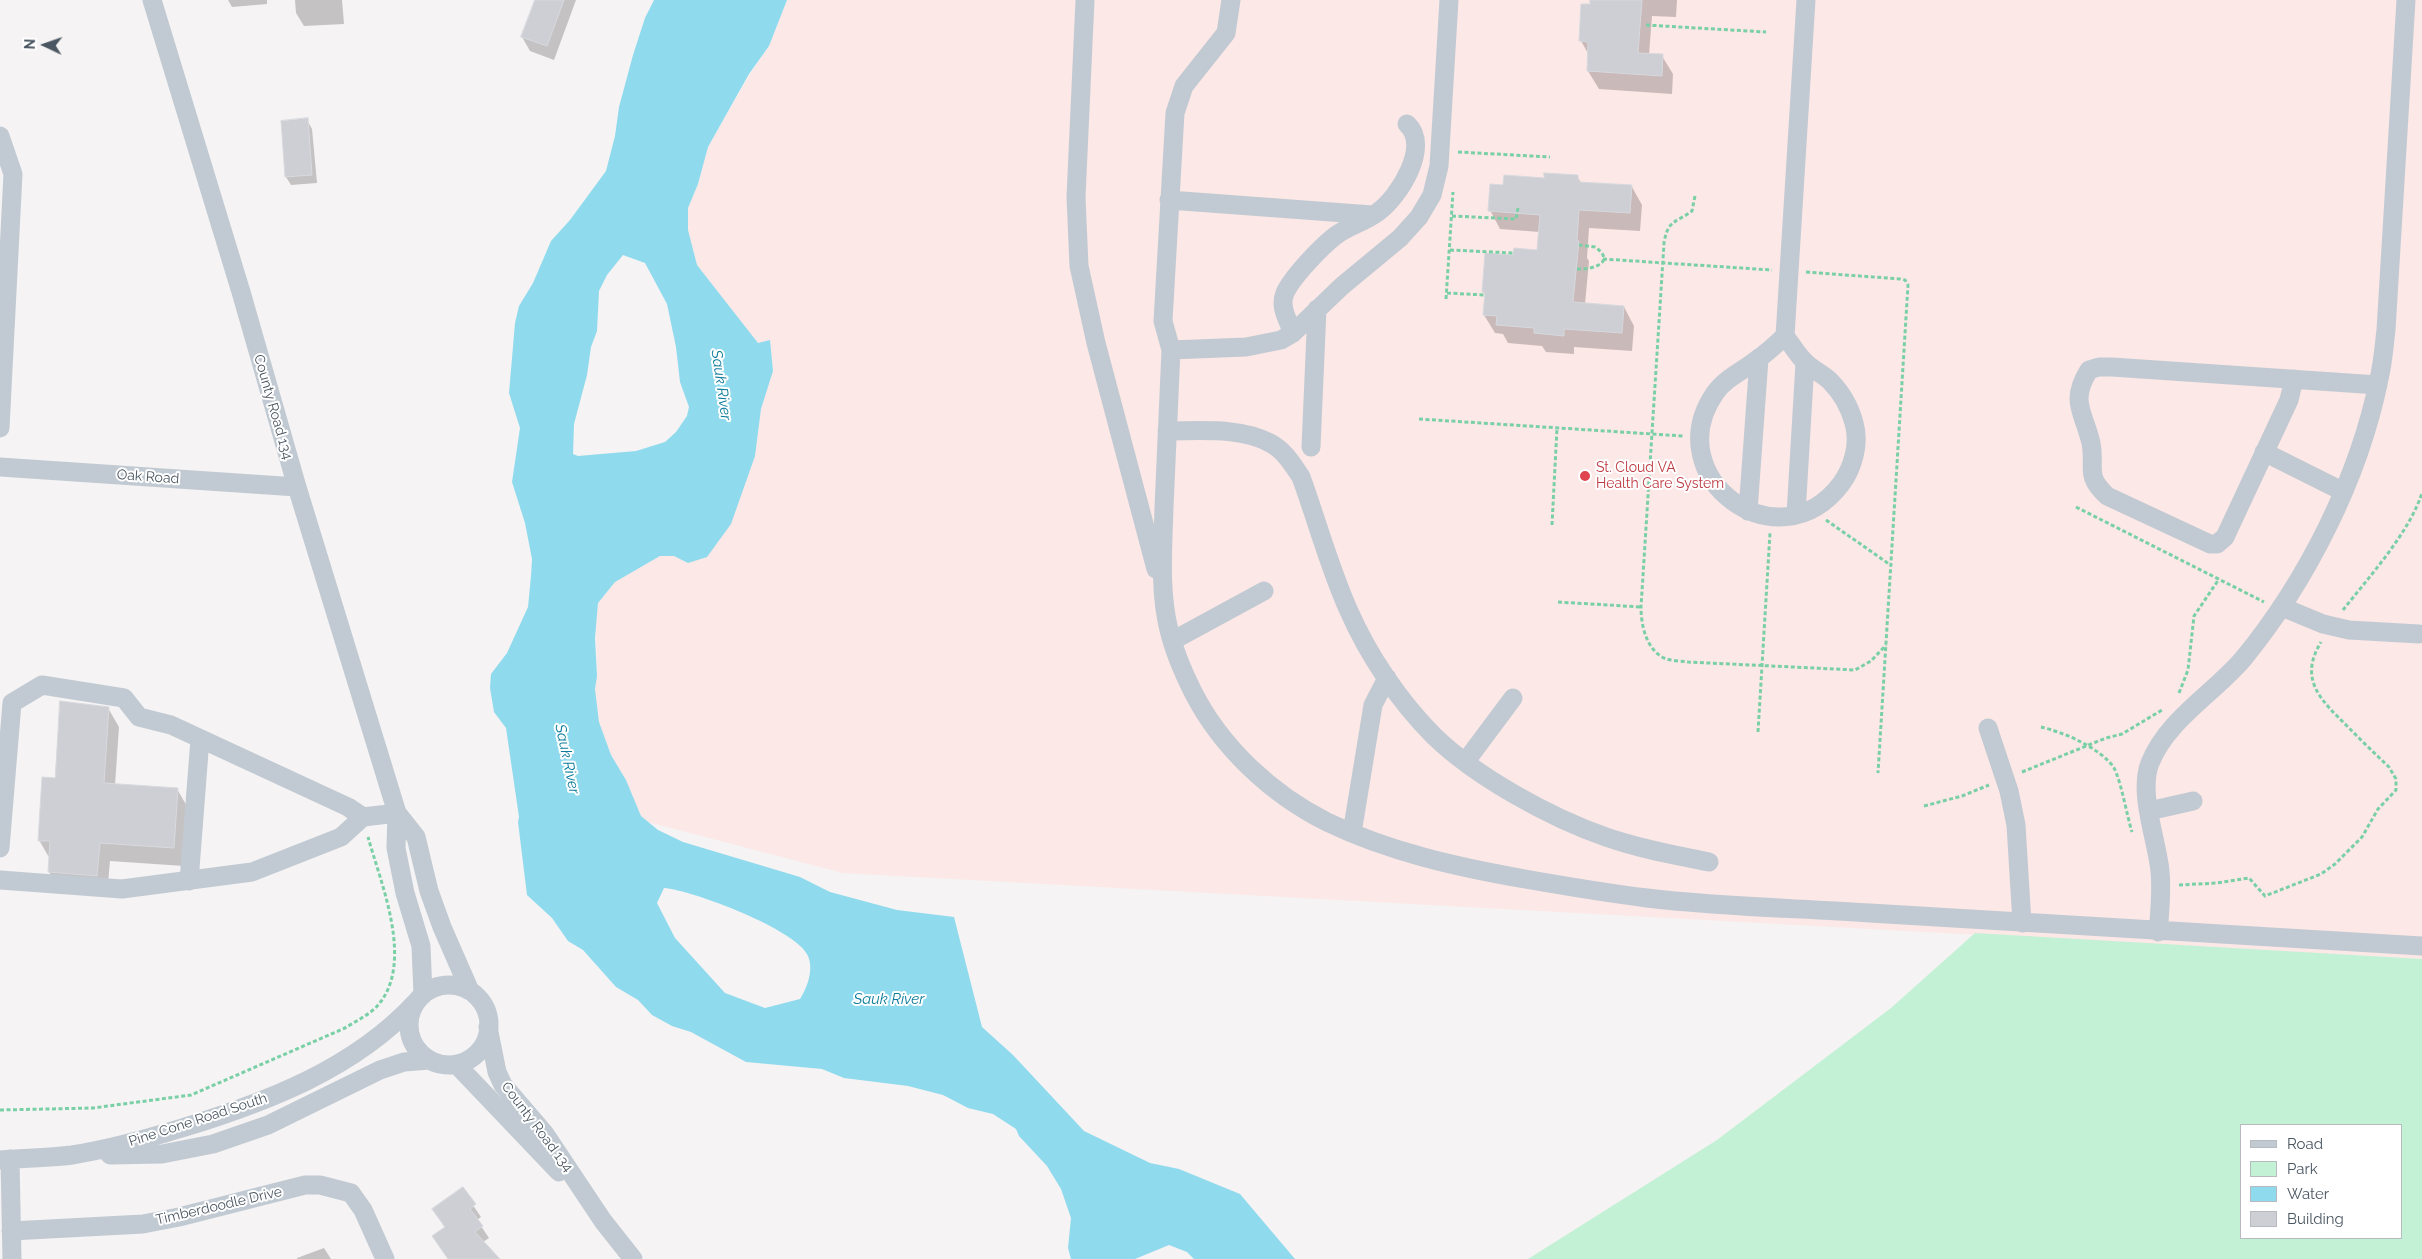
<!DOCTYPE html>
<html>
<head>
<meta charset="utf-8">
<style>
	body { margin:0 }
	#map { position:relative; width:2422px; height:1259px; overflow:hidden; background:#f5f3f3; font-family:Raleway,sans-serif }
	canvas { display:block }
	.legend { position:absolute; left:2240px; top:1124px; width:162px; height:115px; box-sizing:border-box; background:#fff; border:1px solid #b7bbc0; margin:0; padding:6px 9px; list-style:none; font-size:15px; color:#4a5661 }
	.legend li { display:flex; align-items:center; gap:10px; height:25px }
	.legend b { width:25px; border:1px solid #b7bbc0 }
	.north { position:absolute; left:20px; top:20px; width:50px; height:50px; -webkit-text-stroke:4px #fff; paint-order:stroke; rotate:273deg; font-size:14px; font-weight:700; line-height:20px; text-align:center; color:#4a5661 }
	.north::after { content:''; display:block; margin:auto; width:18px; height:22px; background:#4a5661; clip-path:polygon(50% 0,100% 100%,50% 72%,0 100%) }
</style>
</head>
<body>
<div id="map">
<canvas width="2422" height="1259"></canvas>
<ul class="legend">
<li><b style="height:6px;background:#c1cad2"></b>Road</li>
<li><b style="height:14px;background:#c3f1d5"></b>Park</li>
<li><b style="height:14px;background:#90daee"></b>Water</li>
<li><b style="height:14px;background:#cdcfd5"></b>Building</li>
</ul>
<div class="north">N</div>
</div>
<script>
const ctx = document.querySelector('canvas').getContext('2d');
ctx.lineJoin = 'round';
function fill(path, color) {
  ctx.fillStyle = color;
  ctx.fill(path, 'evenodd');
}
function trace(path, color, width, dash) {
  ctx.strokeStyle = color;
  ctx.lineWidth = width;
  ctx.lineCap = dash ? 'butt' : 'round';
  ctx.setLineDash(dash || []);
  ctx.stroke(path);
}
function write(font, color, halo, rows, align = 'center') {
  ctx.font = font + ' Raleway,sans-serif';
  ctx.lineWidth = 4;
  ctx.setLineDash([]);
  ctx.textBaseline = 'middle';
  ctx.strokeStyle = halo;
  ctx.fillStyle = color;
  for (const [text, x, y, turn = 0] of rows) {
    ctx.save();
    ctx.translate(x, y);
    ctx.rotate((+turn || 0) * Math.PI / 180);
    ctx.textAlign = isNaN(turn) ? turn : align;
    if (halo) ctx.strokeText(text, 0, 0);
    ctx.fillText(text, 0, 0);
    ctx.restore();
  }
}
fill(new Path2D(`
	M787,0H2422V959L843,873L648,822L641,816L626,780L611,755L599,722L595,689L597,676L596,618L598,603L615,582L628,574L660,556H674L688,563L755,456L761,409L773,371L770,340L758,344L697,265L688,230V208L698,184L708,147L750,74L769,46Z`), '#fce8e6');
fill(new Path2D(`
	M1975,933L2422,959V1259H1528L1717,1140L1891,1008ZM2241,1125H2401V1238H2241Z`), '#c3f1d5');
fill(new Path2D(`
	M654,0H787L769,46L749,74L708,147L698,184L688,208V230L697,265L758,343L770,340L773,371L761,409L755,456L731,524L707,557L688,563L674,556H660L615,582L598,603L595,638L597,676L595,689L599,722L611,755L626,780L641,816L658,830L683,842L800,877L830,892L897,910L954,917L982,1027L1013,1055L1084,1131L1150,1163L1179,1169L1240,1194L1295,1259H1194L1187,1252L1169,1245L1135,1259H1071L1068,1248L1071,1218L1061,1189L1047,1166L1019,1136L1016,1129L993,1114L968,1108L943,1095L908,1086L844,1078L822,1069L746,1062L691,1032L672,1026L652,1015L638,1000L616,987L583,950L568,941L552,918L527,895L518,822L519,817L506,728L494,712L490,688L491,674L507,653L528,607L531,576L532,559L525,523L512,482L520,428L509,393L515,323L519,306L533,283L551,241L570,220L606,171L615,136L619,107L633,55L645,18ZM623,255L645,263L667,304L676,347L680,382L689,407L687,416L676,432L665,442L636,451L578,456L573,454L574,424L587,375L591,347L597,331L599,291L607,275ZM664,888C692,890 798,930 808,956C814,970 807,988 800,999L765,1008L725,993L675,938L657,903Z`), '#90daee');
fill(new Path2D(`
	M228,0H267V4L232,7Z
	M295,0H342L344,24L304,26L296,13Z
	M538,0H576L554,60L530,51L522,37Z
	M1591,0H1677L1676,17L1652,16L1649,55L1662,56L1673,74L1672,94L1599,89L1588,71L1589,55L1581,41Z
	M307,120L312,129L317,183L291,185L286,177Z
	M1577,176L1581,183L1632,187L1642,205L1640,231L1589,228L1587,258L1589,261L1585,304L1624,307L1634,326L1632,351L1574,347V354L1546,352L1542,346L1508,343L1503,334L1495,333L1484,315L1486,296L1483,292L1514,256L1538,252L1540,232L1500,229L1490,210L1504,187L1545,179Z
	M108,708L119,727L115,785L177,789L188,808L184,866L110,861L107,894L60,890L49,872L50,859L39,840L56,780Z
	M462,1189L481,1217L477,1220L489,1238L483,1242L499,1259H448L433,1236L445,1228L434,1210Z
	M324,1248L331,1259H297V1258Z`), '#0003');
const building = new Path2D(`
	M535,0H564L547,46L521,37Z
	M1590,0H1642L1638,53L1663,54L1662,76L1587,71L1588,42L1579,41L1581,4H1590Z
	M308,118L312,175L285,177L281,121Z
	M1544,173L1578,175V182L1632,185L1630,213L1579,210L1577,241H1579L1573,302L1624,306L1622,333L1564,329V336L1534,333V328L1496,325L1497,316L1483,315L1485,292H1482L1485,253L1513,255L1514,248L1537,250L1540,215L1488,211L1490,184L1503,185L1504,175L1544,178Z
	M60,701L109,707L104,783L178,788L174,848L100,843L97,876L48,872L50,841H38L42,777L55,778Z
	M463,1187L476,1204L470,1209L483,1226L475,1232L500,1259H448L432,1236L445,1227L432,1209Z`);
fill(building, '#cdcfd5');
trace(building, '#d7d9de', 1);
trace(new Path2D(`
	M1646,25L1766,32
	M1458,152L1550,157
	M1695,196L1692,211C1676,223 1668,219 1664,243L1641,607C1641,625 1646,649 1664,658C1671,661 1681,661 1688,662L1855,670L1871,661L1886,645
	M1452,216L1516,219L1518,208
	M1450,250L1513,253
	M1603,259L1772,270
	M1577,269C1593,270 1617,262 1595,247L1579,245
	M1806,272L1900,279L1905,280L1908,285L1878,773
	M1447,293L1484,295
	M1446,299L1453,192
	M1419,419L1683,436
	M2076,507L2264,602
	M1826,520L1892,566
	M1552,525L1557,428
	M1558,602L1641,607
	M2343,610C2369,577 2409,533 2422,493
	M2179,693L2188,670L2194,616L2219,579
	M2041,727C2063,732 2101,748 2114,768C2121,781 2127,816 2132,832
	M1758,732L1770,533
	M2022,772L2106,738L2122,734L2162,710
	M1924,806L1962,796L1989,785
	M2179,885L2217,883L2249,878L2265,896L2321,874L2335,864L2362,837L2378,809L2396,790V779L2389,767C2375,754 2361,740 2348,727C2321,700 2298,680 2321,642
	M0,1110L93,1108L191,1095L345,1028C356,1021 371,1014 379,1004C414,961 381,884 368,837`), '#7ad0a6', 3, [4, 2.5]);
trace(new Path2D(`
	M152,0L241,292L297,487L397,813L396,848L405,893L421,946L423,995
	M1085,0L1076,197L1079,266L1096,343L1156,569
	M1231,0L1226,33L1184,86L1175,113L1163,321L1171,350C1169,402 1166,455 1164,507C1163,547 1159,590 1169,630C1174,651 1183,672 1193,692C1221,747 1271,794 1327,822C1389,852 1457,867 1525,879C1565,886 1606,893 1647,898C1721,907 1796,908 1870,913C2054,925 2238,936 2422,946
	M0,136L13,174L0,428
	M1169,200L1372,215
	M1293,333C1288,320 1279,307 1285,293C1292,277 1321,247 1335,236C1348,226 1365,222 1378,212C1399,197 1431,146 1407,124
	M1785,336C1777,343 1768,352 1759,358C1745,370 1726,377 1715,393C1657,477 1778,567 1841,484C1853,468 1860,443 1854,423C1850,408 1842,393 1830,381C1823,374 1813,370 1806,363C1798,356 1792,345 1785,336L1806,0
	M1171,350L1246,347L1281,340L1293,333L1342,286L1400,238L1419,217L1432,195L1439,166L1449,0
	M2294,379L2289,400L2225,537L2217,544H2210L2107,496C2084,474 2096,469 2091,443C2084,412 2069,402 2089,370L2099,367H2112L2378,385
	M1167,431C1200,431 1240,427 1270,443C1284,450 1293,465 1301,477C1317,521 1329,566 1348,609C1368,655 1399,701 1434,736C1476,777 1551,818 1606,837C1640,849 1675,855 1709,862
	M1311,447L1317,309
	M2264,452L2342,491
	M0,467L297,487
	M1748,511L1759,359
	M1796,514L1805,363
	M2282,607L2323,624L2349,630L2419,634
	M1172,641L1264,591
	M1988,728L2009,791L2016,825L2022,923
	M1466,761L1513,698
	M2149,811L2193,801
	M397,813L416,837L429,891L442,927L470,991
	M1352,833L1373,705L1387,678
	M0,848L12,703L42,685L124,698L139,717L171,725L348,807L363,817
	M0,880L122,889L252,872L341,837L363,817L397,813
	M189,881L200,739
	M2158,932C2160,912 2162,891 2160,871C2157,840 2138,793 2150,763C2167,720 2214,693 2243,659C2307,581 2359,478 2379,379C2383,363 2384,346 2386,330L2406,0
	M409 1025a40 40 0 1 1 80 0a40 40 0 1 1-80 0Z
	M488,1027L497,1072L503,1085L545,1134L603,1221L633,1259
	M456,1064L559,1172
	M110,1155L162,1154L213,1144L268,1125L380,1070L404,1062L430,1060
	M10,1159L12,1259
	M0,1160C24,1158 48,1158 72,1155C109,1149 146,1139 182,1128C267,1102 354,1069 416,1002
	M11,1231L143,1224L179,1217L305,1185H320L351,1193L363,1210L385,1259`), '#c1cad2', 19);
for (const [x, y, r, color] of [
	[1585,476,6,"#e0444e"]
]) {
  const dot = new Path2D();
  dot.arc(x, y, r, 0, 2 * Math.PI);
  ctx.fillStyle = color;
  ctx.fill(dot);
  trace(dot, '#fff', 2);
}
write('14px', '#4a5661', '#fff', [
	["County Road 134",273,407,74],
	["Oak Road",148,477,4],
	["Pine Cone Road South",198,1120,-18],
	["County Road 134",537,1127,53],
	["Timberdoodle Drive",219,1206,-13]
]);
write('14px', '#be3a42', '#fff', [
	["St. Cloud VA",1596,468],
	["Health Care System",1596,484]
], 'left');
write('italic 15px', '#0c7c9b', '#fff', [
	["Sauk River",721,385,82],
	["Sauk River",567,759,78],
	["Sauk River",889,999]
]);
</script>
</body>
</html>
